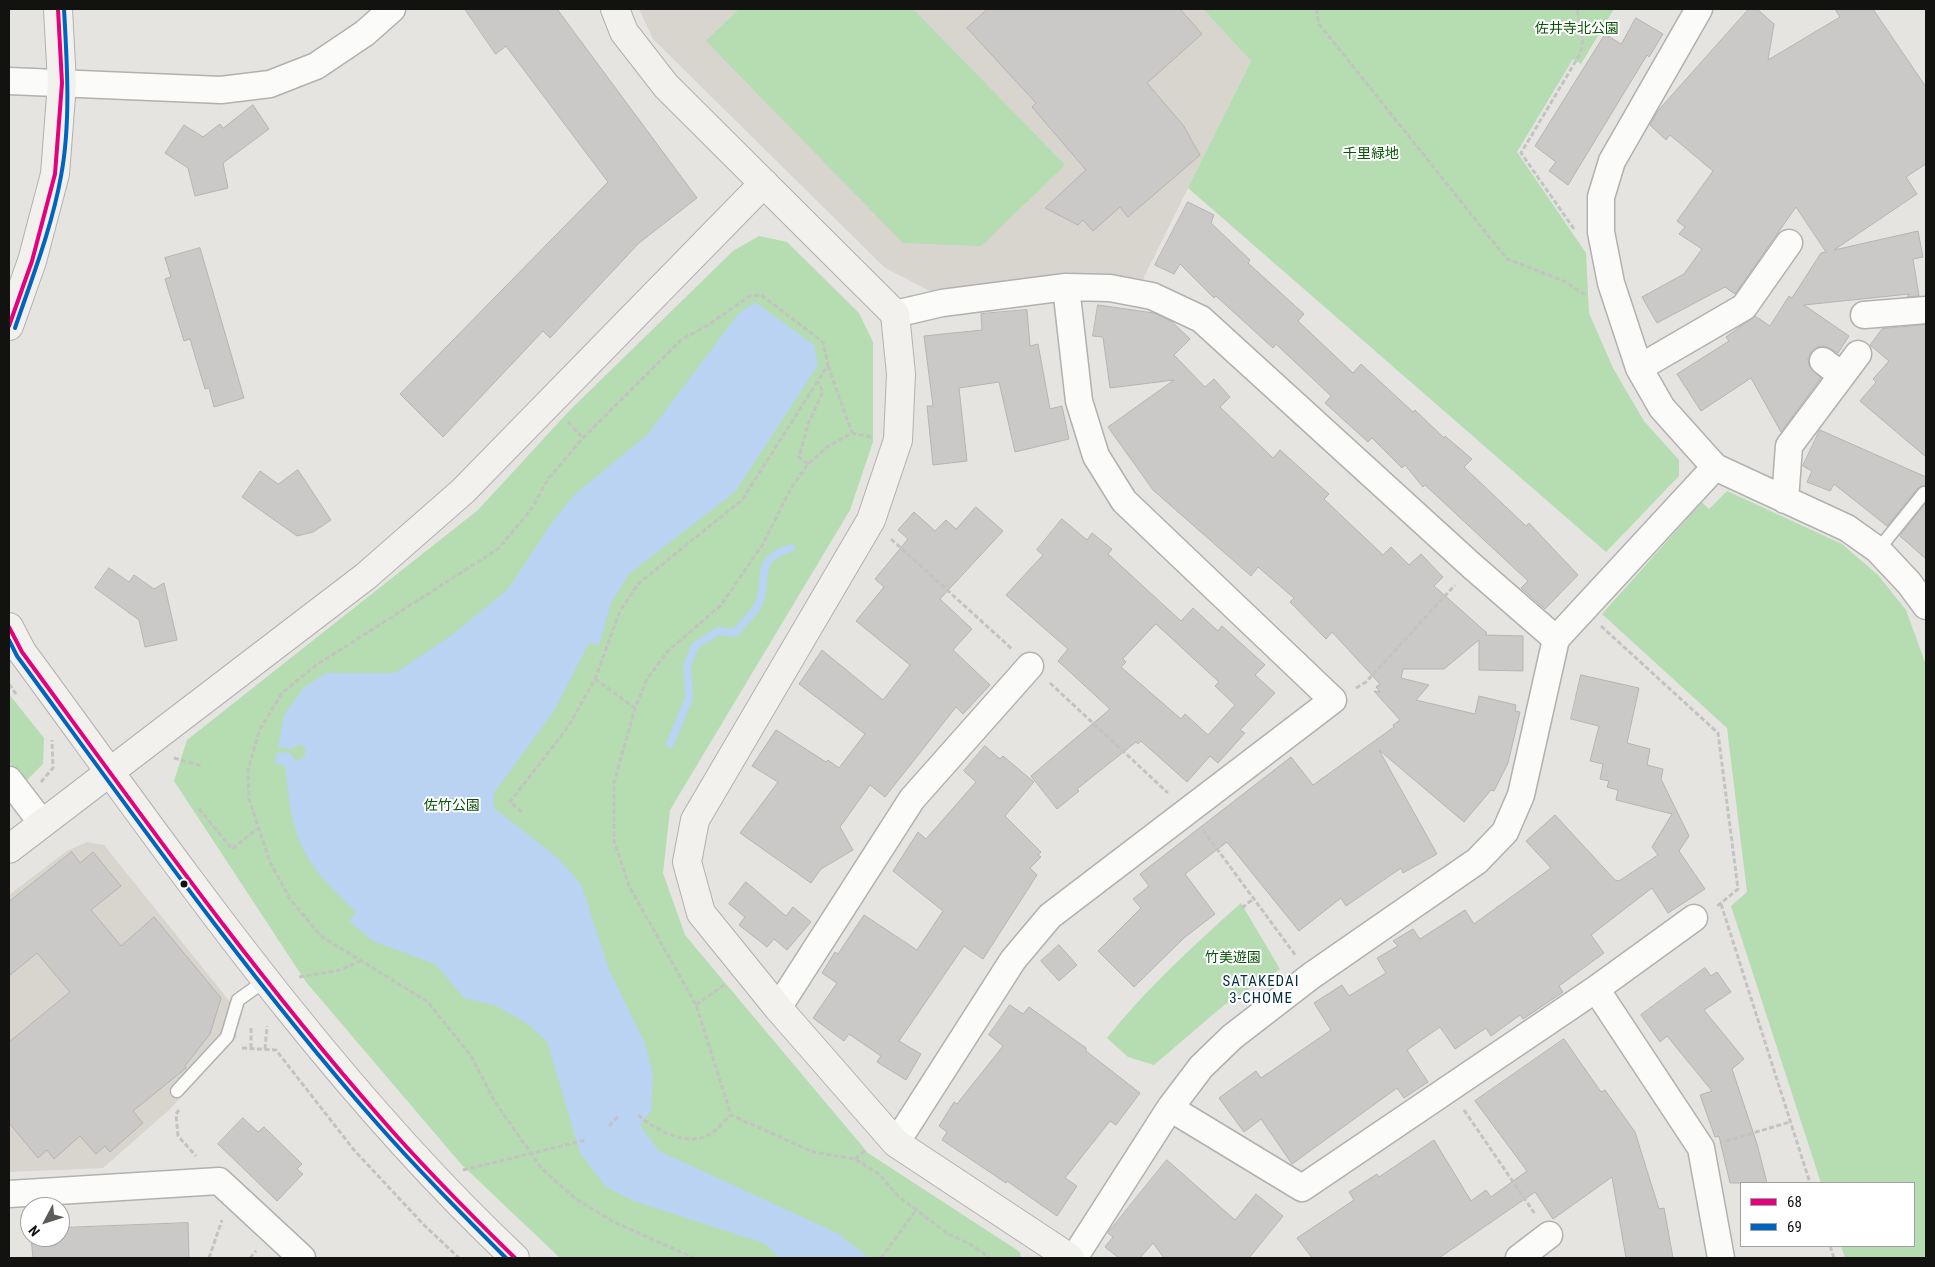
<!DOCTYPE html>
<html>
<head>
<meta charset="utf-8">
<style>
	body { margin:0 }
	#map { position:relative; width:1935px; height:1267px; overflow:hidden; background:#e5e4e1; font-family:"Roboto Condensed",sans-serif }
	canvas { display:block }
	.frame { position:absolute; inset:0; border:10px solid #121210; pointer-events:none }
	.legend { position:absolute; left:1740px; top:1182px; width:175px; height:65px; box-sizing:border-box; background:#fff; border:1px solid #a0a09f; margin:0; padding:6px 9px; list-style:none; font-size:15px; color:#121210 }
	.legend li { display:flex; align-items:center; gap:10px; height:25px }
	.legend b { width:25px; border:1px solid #a0a09f }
	.north { position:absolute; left:20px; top:1197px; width:50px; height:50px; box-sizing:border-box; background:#fff; border:1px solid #a0a09f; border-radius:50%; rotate:230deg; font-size:14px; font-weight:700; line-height:20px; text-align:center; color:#121210 }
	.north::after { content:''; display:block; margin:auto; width:18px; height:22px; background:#5c5c59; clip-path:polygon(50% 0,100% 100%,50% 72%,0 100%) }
</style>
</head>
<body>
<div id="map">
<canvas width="1935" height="1267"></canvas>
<div class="frame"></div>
<ul class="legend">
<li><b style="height:6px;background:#e5007d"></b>68</li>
<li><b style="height:6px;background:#0065bd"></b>69</li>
</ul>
<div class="north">N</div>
</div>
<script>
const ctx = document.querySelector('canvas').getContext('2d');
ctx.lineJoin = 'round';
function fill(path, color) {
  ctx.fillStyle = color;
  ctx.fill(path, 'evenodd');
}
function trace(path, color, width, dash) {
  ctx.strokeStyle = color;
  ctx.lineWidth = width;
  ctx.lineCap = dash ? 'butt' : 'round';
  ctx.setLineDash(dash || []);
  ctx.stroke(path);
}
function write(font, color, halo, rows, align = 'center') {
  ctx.font = font + ' "Roboto Condensed","Noto Sans JP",sans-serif';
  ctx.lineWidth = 4;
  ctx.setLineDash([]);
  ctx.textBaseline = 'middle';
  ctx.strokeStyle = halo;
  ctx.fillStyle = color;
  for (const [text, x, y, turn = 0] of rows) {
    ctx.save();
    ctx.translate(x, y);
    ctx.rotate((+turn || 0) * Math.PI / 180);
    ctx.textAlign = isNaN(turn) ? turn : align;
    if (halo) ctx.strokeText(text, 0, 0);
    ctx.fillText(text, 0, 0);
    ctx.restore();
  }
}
fill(new Path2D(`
	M639,9H1203L1251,61L1143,279L1103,275H1063L930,291L885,268L653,39Z
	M87,842L104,845L231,1003L237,1037L169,1110L103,1168L9,1172V895L67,851Z`), '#d7d5cd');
fill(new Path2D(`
	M739,9H913L1065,165L981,246L903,243L706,41Z
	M1203,9H1614L1581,64L1573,59L1517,152L1586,253L1589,313L1613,368L1644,421L1679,460V476L1606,552L1188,188L1251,61Z
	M759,236L787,242L859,313L873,342V442L850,510L670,810L663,873L685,935L868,1153L1020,1252L1021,1258H560L461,1164L306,982L174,781L187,740L478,510L569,411L733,251Z
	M1727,491L1842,544L1878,575L1906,610L1926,665V1258H1845L1841,1246H1914V1183H1821L1731,906L1747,892L1727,728L1602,614L1702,502L1709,509Z
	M9,694L44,738L43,764L25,782L9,762Z
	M1241,903L1280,969L1223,1006L1154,1065L1128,1057L1107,1038C1147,988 1193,946 1241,903Z`), '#b6dcb1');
fill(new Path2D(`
	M755,302L814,345L818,365L735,492L629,574L611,603L599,645L589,643L554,711L494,793V808L558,858L581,884L610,972L645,1043L653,1074L651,1111L640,1125L659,1151L837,1233L870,1258H779L766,1244L634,1201L606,1187L580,1153L547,1042L528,1024L494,1005L464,998L435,964L373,941L349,921L356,912C336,892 310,869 300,842C290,819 288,791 285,766L274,763L277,752L290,753L296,761L304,757L306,750L300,744L291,749L278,747L284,715L303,688L326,673H395L453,634L508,589L553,521L575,494L647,435L738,314Z`), '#bad3f2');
trace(new Path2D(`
	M670,744L689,698L687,666L695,646L718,631L735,633C742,624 753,615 758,605C771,579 750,561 791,548`), '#bad3f2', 8);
const building = new Path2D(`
	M465,9H557L697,198L639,243L550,338L543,331L443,437L400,394L608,182L506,46L496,54Z
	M988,9H1180L1202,34L1147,83L1183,125L1200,155L1128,217L1120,207L1093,231L1083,220L1078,225L1045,208L1086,170L1032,107L1036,103L967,28Z
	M1749,9H1757L1774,24L1768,60L1840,17L1835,9H1873L1926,87V164L1906,177L1917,194L1834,250L1918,231L1923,257L1913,259L1919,296L1907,297L1909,294L1804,305L1849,336L1838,353L1825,346L1817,347L1811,352L1808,359L1809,366L1821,378L1781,432L1751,378L1701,411L1677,374L1729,341L1726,337L1755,316L1770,326L1789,296L1792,298L1821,253L1826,252L1796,207L1735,294L1725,287L1657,323L1642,297L1684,274L1702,249L1679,234L1685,227L1677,221L1713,171L1670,135L1666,140L1650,125L1657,112Z
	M1636,18L1663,34L1649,57L1647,55L1568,185L1549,171L1556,162L1535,146L1605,34L1621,44Z
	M253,105L269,129L223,163L228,188L195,196L188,168L165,153L184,125L203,137L220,124L223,128Z
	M1188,202L1214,215L1211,223L1250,260L1248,263L1304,314L1298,321L1353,373L1361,364L1413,412L1415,410L1444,438L1445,436L1472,459L1464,467L1526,526L1529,523L1578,575L1545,609L1521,588L1528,581L1425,485L1423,487L1405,465L1402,468L1372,438L1368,442L1325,403L1331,396L1276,344L1273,348L1216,296L1214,298L1180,264L1174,274L1155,265Z
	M200,248L244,398L214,407L209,388L205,389L190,339L184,341L165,279L171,277L165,258Z
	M1098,305L1154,313L1171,321L1190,339L1174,355L1205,387L1214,379L1230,397L1220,407L1273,458L1280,450L1329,494L1324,499L1383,555L1391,547L1409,565L1421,554L1443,577L1434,586L1487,633L1485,635L1523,636V671L1479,670V640L1444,669H1403L1401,678L1429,685L1416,700L1475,714L1479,696L1516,705L1515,711L1520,712L1508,763L1494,791L1491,790L1464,822L1379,750L1437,854L1403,873L1401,868L1346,906L1341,898L1299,931L1227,842L1185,874L1215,914L1184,938L1134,987L1098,951L1141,908L1133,899L1149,886L1140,874L1291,757L1313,785L1394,727L1393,725L1400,720L1374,691L1380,692L1376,687L1380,684L1332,632L1326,639L1290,602L1294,598L1258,567L1251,576L1153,490L1108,427L1174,380L1110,388L1103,337L1093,336Z
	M1027,310L1030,346L1038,344L1050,409L1062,406L1069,439L1015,452L999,382L959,388L967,461L933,465L927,406H933L924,336L982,330L981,314Z
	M1926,325V457L1860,401L1876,382L1873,379L1889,361L1870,345L1882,329Z
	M1820,430L1926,477V485L1918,488L1887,526L1834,484L1830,491L1807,482L1812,471L1803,466Z
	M298,470L331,520L313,532L297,536L242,497L260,471L278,484Z
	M1926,503V559L1900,536Z
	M976,507L1003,531L940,599L972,629L953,650L990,685L963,714L956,707L885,797L870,785L840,827L853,850L821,869L811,883L740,833L778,782L752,766L776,730L826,762L828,760L839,768L865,734L799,684L822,650L883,700L910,665L856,621L884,587L875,579L908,539L898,530L914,512L935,531L946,520L956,529Z
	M1062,519L1087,540L1092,533L1112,549L1108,554L1181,621L1193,608L1218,631L1222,626L1265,665L1255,675L1275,693L1240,730L1245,733L1218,763L1210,756L1187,782L1141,741L1138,744L1136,742L1077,789L1079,791L1057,809L1031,776L1110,709L1058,661L1068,649L1006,595L1043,555L1037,550ZM1156,624L1219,682L1215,686L1235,705L1208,735L1185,714L1181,719L1121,667L1126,662L1123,659Z
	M109,568L129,582L134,575L154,589L164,583L177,640L145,647L139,620L95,588Z
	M1581,675L1639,688L1627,743L1650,749L1647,765L1663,769L1661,779L1689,836L1679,851L1705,889L1668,913L1652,888L1591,935L1604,953L1559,986L1563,992L1523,1019L1520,1015L1491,1036L1486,1028L1455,1049L1440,1027L1407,1050L1428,1082L1404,1098L1397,1088L1292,1164L1261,1119L1244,1132L1219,1098L1256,1071L1261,1078L1331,1030L1314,1003L1342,985L1349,996L1386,973L1377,958L1398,946L1393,941L1413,929L1420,939L1465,910L1474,924L1551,868L1526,841L1555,815L1615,880L1619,881L1658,855L1652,847L1672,814L1616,800L1618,790L1607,787L1609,781L1600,779L1603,764L1590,761L1599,726L1571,719Z
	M985,746L1000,759L1003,756L1034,782L1005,816L1041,852L1038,855L1041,857L1030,868L1037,875L983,959L964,946L899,1041L921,1054L906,1080L877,1062L881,1056L849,1034L844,1041L813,1018L837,983L822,973L835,952L838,954L864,915L917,950L943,911L893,871L918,832L926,839L976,782L964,771Z
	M72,852L80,863L93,852L121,886L91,910L121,946L154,917L221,998L210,1034L185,1066L186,1068L133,1111L143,1123L110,1152L105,1146L96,1154L80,1136L54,1159L47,1150L38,1158L9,1123V1042L70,992L37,953L9,976V902Z
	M746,882L786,916L793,907L811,922L787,950L774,939L767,947L739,925L745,917L729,904Z
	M1059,945L1077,965L1059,981L1041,961Z
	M1705,968L1711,976L1717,972L1731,992L1704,1010L1744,1059L1732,1069L1757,1144L1767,1183H1730L1719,1136L1715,1137L1700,1095L1712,1091L1667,1036L1660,1042L1641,1015Z
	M1010,1005L1023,1014L1029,1007L1086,1048V1051L1140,1093L1116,1125L1110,1121L1065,1178L1077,1186L1057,1216L1007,1181L1006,1183L942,1140L947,1132L939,1126L954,1102L957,1104L1003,1046L989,1035Z
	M1564,1039L1601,1092L1605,1090L1635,1132L1659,1209L1664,1208L1673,1258H1626L1612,1177L1553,1219L1535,1192L1439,1258H1312L1297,1238L1354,1200L1349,1192L1377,1174L1379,1177L1434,1140L1471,1201L1486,1190L1491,1197L1527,1171L1475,1101Z
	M243,1118L258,1132L264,1127L302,1164L297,1169L303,1174L277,1201L218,1144Z
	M1167,1160L1235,1220L1256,1194L1283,1216L1249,1258H1164L1153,1243L1140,1258H1119L1105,1247L1113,1237L1108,1233Z
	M188,1223L189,1258H33L31,1237H60V1228Z`);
fill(building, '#cac9c7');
trace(building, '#b5b4b2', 1);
const lane = new Path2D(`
	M1878,550L1924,493
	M177,1091L227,1037L238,1000L266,980`);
const street = new Path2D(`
	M1699,9L1612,161L1601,197V232L1611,283L1639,368L1662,408L1715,467L1847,528L1878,550L1909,583L1926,606
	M9,81L221,90L270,84L316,66L365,33L392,9
	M895,314L942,303L1066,287L1110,288L1152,296L1201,319L1472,566L1556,639
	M1864,315L1926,310
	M1823,361L1841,375
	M1639,368L1744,307L1789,243
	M1785,500L1789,446L1858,354
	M9,780L42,823
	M1596,989L1694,918
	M778,1008L912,799L1030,666
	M1170,1108L1302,1188L1596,989L1701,1148L1721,1258
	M896,1143L1013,960L1050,916L1333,700L1124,501L1096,456L1079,401L1066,287
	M9,1194L219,1181L302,1258
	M1074,1258L1170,1108L1201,1067L1232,1037L1311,976L1477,861L1505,832L1521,795L1556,639L1715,467
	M1519,1258L1549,1235`);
const secondary = new Path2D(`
	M615,9L624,32L666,86L895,314L901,374L898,440L871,520L695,820L687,862L701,913L778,1008L896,1143L1070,1258
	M9,326L32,261L55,174L62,83L58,9
	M9,627L22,652C176,861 325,1079 515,1258
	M9,849L366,576L463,491L764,183`);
trace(lane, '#b2b1b0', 15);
trace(street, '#b2b1b0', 29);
trace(secondary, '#b2b1b0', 30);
trace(new Path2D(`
	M1316,9L1319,24L1507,259L1566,282L1587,296
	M1574,229L1521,153L1580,54L1583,39L1577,9
	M828,366L852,433
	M568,422L583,438
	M871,437L852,433L827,447L808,464L790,490L763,544L721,605L667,652L647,679L635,708L614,783V841L629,886L696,1005L731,1115L813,1152L855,1159L879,1174L898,1196L948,1234L970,1244L990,1258
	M808,464L799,457L808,424L823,392L818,381
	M891,539L1012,649
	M1601,626L1718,733L1738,889L1716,907
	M595,679L635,708
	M1050,683L1168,793
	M9,684L16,694
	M1356,688L1366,682L1455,585
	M174,758L202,766
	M41,782L53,768L52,740
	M199,809L232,849L257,829
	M522,812L510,802L568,727L595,679L620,611L638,584L742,500L828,365L823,342L761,295L750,296L708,325L681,340L583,438L548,479L530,511L498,549L315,666L282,693L259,731L248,770L249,799L270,862L290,899L321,936L428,1002L471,1056L495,1102L542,1169L576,1199L614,1222L694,1258
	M1203,830L1296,956
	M1721,904L1810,1183
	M1242,908L1253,899
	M299,977L340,970L360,961
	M696,1005L724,985
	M242,1048L276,1050L354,1150L424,1225L459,1258
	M251,1048V1028
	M265,1049L267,1026
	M179,1110L176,1114L178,1136L196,1156
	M1464,1110L1535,1214
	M638,1115C656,1130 688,1148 710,1134C718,1130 724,1121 731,1115
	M609,1126L619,1116
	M1726,1141L1790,1122
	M855,1159L866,1150
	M463,1170L586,1140
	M1830,1246L1834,1258
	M209,1258L222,1220
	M250,1258L256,1251
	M881,1258L917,1209`), '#c3c3c2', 3, [5, 2.5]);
trace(lane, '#fbfbfa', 12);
trace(street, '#fbfbfa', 26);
trace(secondary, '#f3f1ed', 28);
trace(new Path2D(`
	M9,326L32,261L55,174L62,83L58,9
	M9,627L22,652C137,809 250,969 379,1116C422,1166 468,1212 515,1258`), '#e5007d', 4);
trace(new Path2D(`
	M15,328C32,278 52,227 61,176C71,123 67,62 64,9
	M9,640L17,656C132,813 245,973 374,1120C416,1168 461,1213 506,1258`), '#0065bd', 4);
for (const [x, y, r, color] of [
	[184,884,4.5,"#121210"]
]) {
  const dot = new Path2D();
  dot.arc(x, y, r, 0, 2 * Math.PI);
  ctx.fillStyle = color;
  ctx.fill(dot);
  trace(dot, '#fff', 2);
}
write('14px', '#0a5408', '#fff', [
	["佐井寺北公園",1577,29],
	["千里緑地",1371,154],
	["佐竹公園",452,806],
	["竹美遊園",1233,958]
]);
ctx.letterSpacing = '1px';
write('15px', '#052f45', '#fff', [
	["SATAKEDAI",1261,982],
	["3-CHOME",1261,999]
]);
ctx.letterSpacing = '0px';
</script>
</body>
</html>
